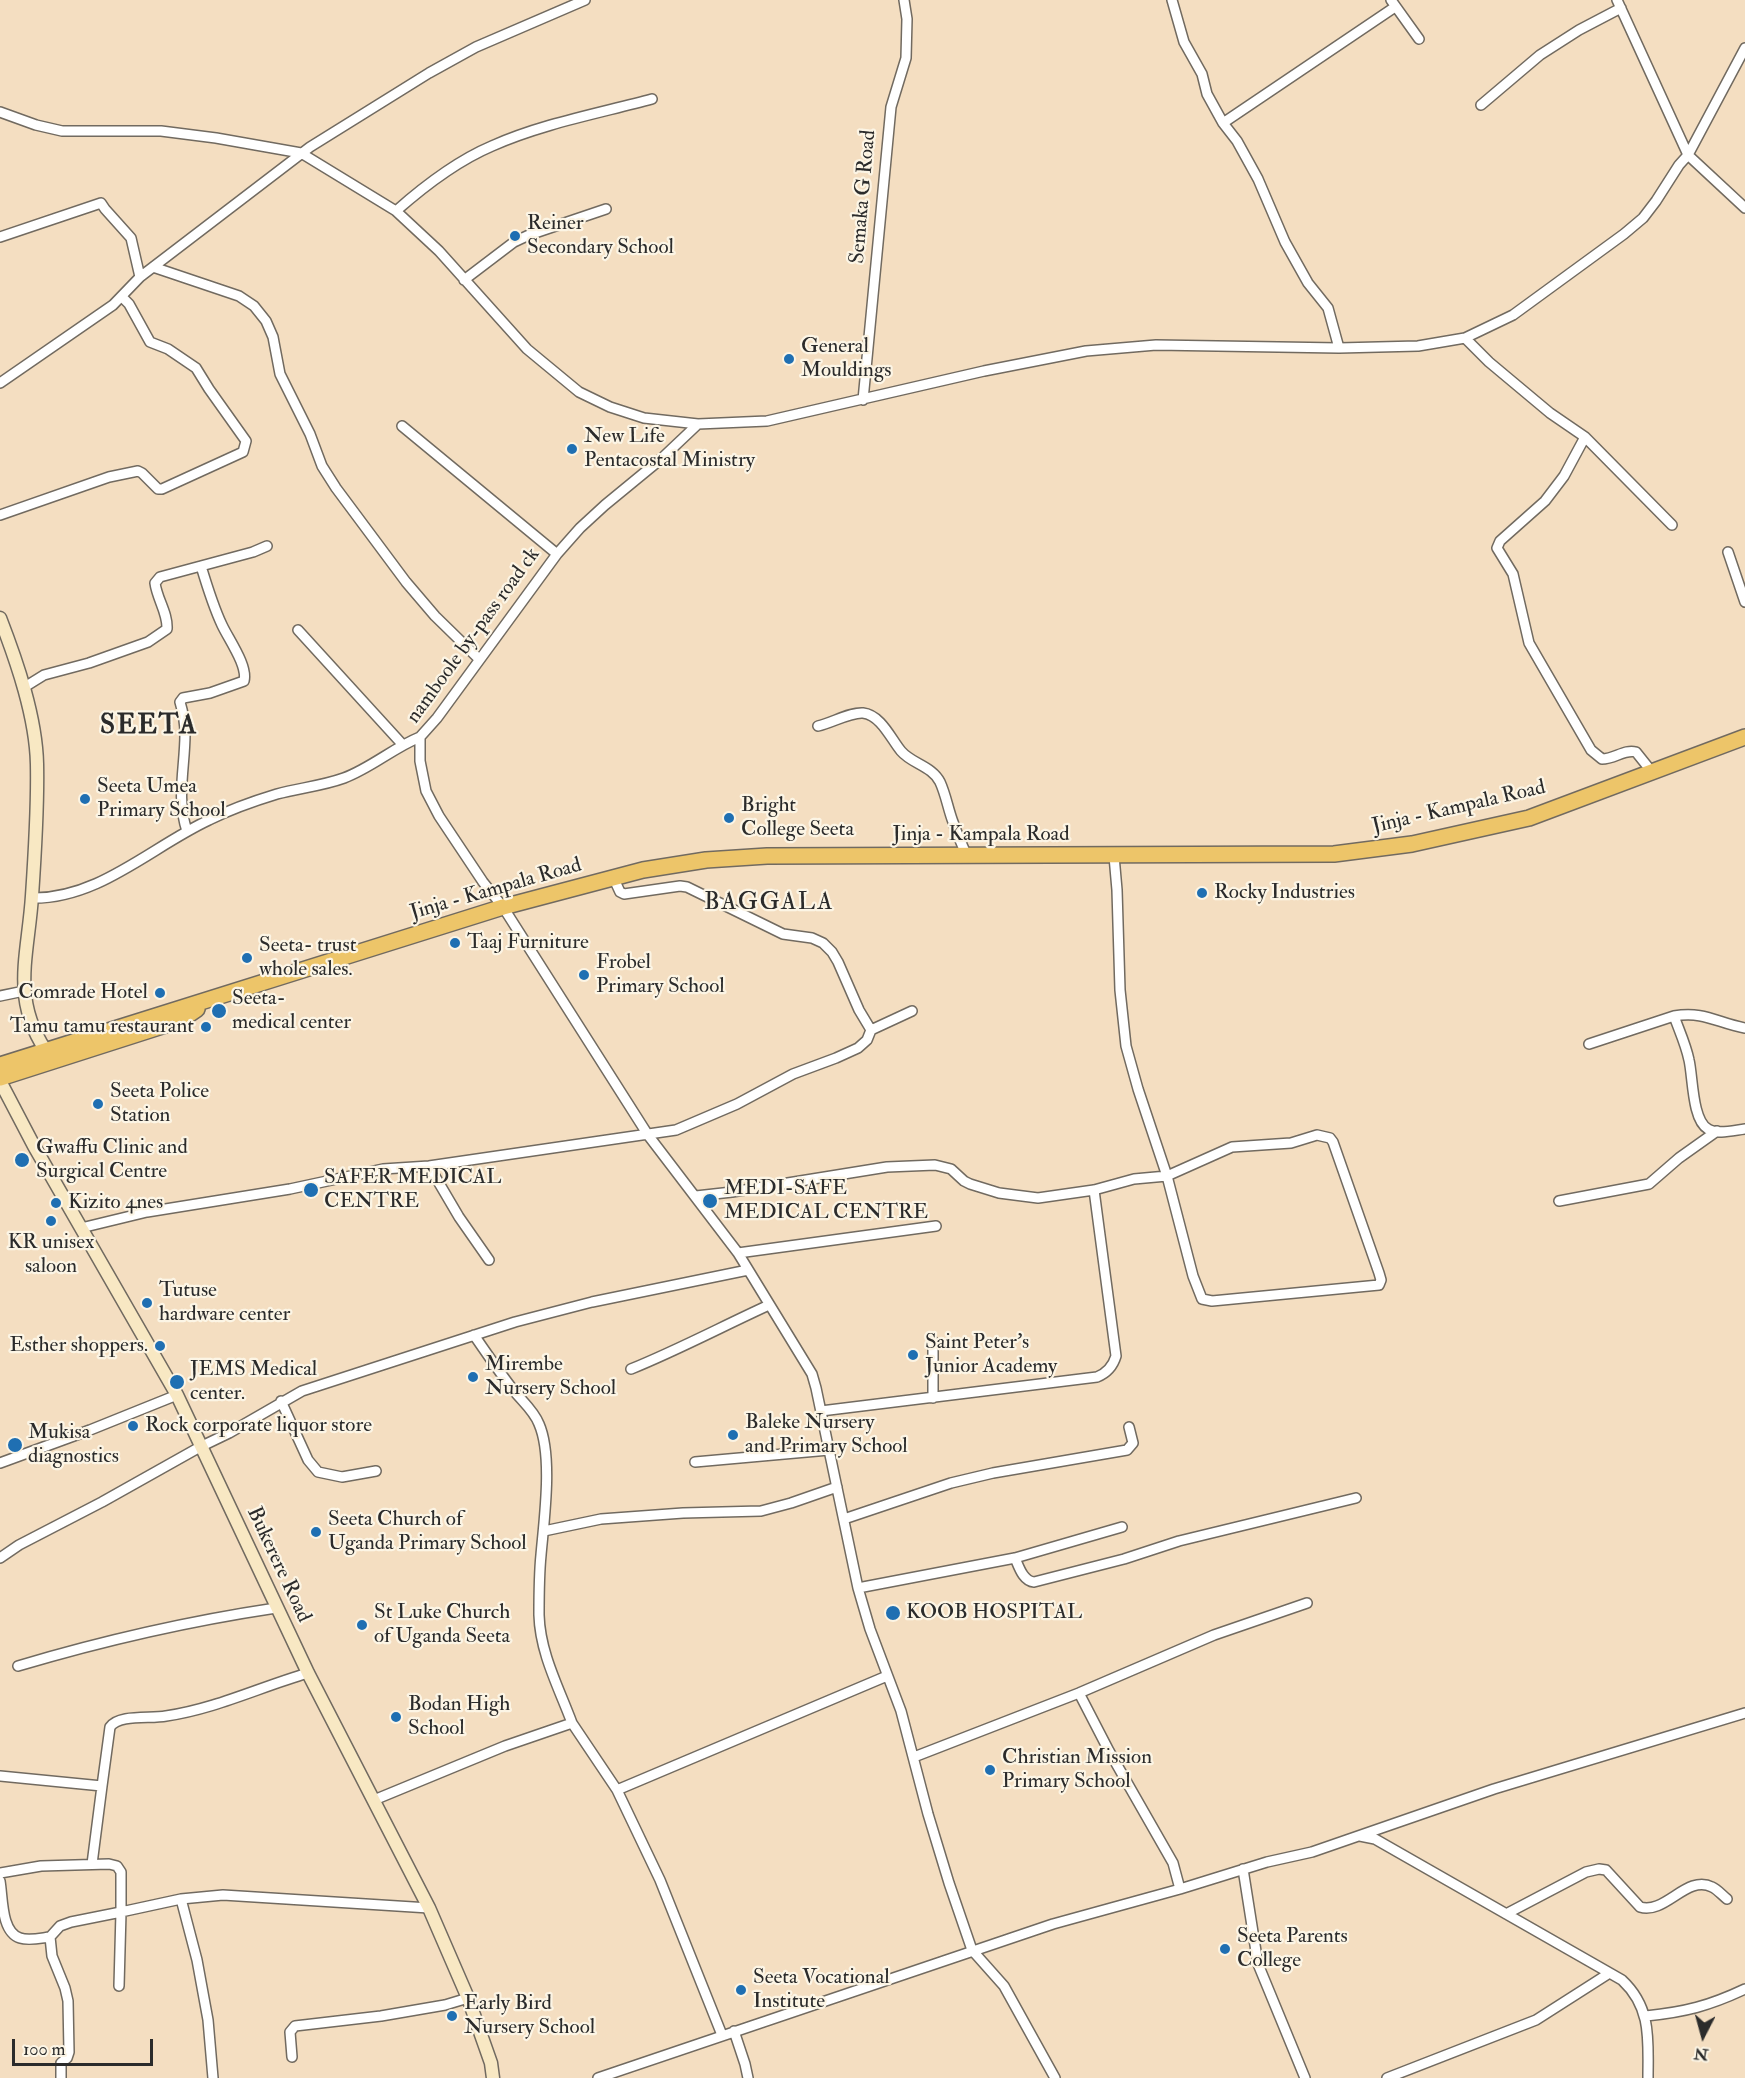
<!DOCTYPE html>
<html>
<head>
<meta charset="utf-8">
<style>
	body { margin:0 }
	#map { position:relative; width:1745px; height:2078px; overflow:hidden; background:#f4dec1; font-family:"IM FELL Double Pica",serif }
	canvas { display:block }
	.north { position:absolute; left:1673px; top:2006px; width:60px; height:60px; -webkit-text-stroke:4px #fcf5e5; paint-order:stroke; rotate:186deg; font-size:16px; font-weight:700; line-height:24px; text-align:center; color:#2b2b2b }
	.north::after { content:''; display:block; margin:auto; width:21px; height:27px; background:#2b2b2b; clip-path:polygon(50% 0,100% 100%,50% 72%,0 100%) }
	.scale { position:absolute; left:12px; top:2039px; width:141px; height:27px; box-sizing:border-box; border:3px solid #2b2b2b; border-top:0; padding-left:8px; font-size:18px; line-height:21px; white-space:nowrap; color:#2b2b2b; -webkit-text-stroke:4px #fcf5e5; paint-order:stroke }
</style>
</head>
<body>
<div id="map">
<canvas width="1745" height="2078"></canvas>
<div class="north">N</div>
<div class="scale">100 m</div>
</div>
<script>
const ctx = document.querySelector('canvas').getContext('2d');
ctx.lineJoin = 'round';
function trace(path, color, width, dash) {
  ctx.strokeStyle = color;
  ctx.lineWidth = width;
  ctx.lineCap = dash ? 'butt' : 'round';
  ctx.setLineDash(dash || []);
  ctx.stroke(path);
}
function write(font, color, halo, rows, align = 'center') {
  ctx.font = font + ' "IM FELL Double Pica",serif';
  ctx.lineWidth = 4.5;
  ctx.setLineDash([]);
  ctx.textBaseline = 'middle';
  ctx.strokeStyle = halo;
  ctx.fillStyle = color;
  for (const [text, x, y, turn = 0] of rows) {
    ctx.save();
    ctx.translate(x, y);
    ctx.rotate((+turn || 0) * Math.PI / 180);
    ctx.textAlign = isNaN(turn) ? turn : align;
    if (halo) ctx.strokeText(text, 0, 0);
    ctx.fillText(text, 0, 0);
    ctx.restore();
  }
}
const minor = new Path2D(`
	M1172,0L1184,42L1202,74L1207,94L1223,123L1237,141L1258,179L1285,242L1308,283L1328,308L1339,348
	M1391,0L1419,39
	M1617,0L1688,155L1745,208
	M1481,105L1540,55L1579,30L1621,8
	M0,112L36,125L62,131H161L216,138L301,153L396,211L439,251L527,349L579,392L610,407L644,418L698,424L767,421L984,371L1086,351L1156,345L1339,348L1418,346L1465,338L1513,315L1624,234L1643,218L1656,201L1679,165L1688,155L1745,48
	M1223,123L1395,7
	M396,211C422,188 459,160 492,146C541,124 600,113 652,99
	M0,237L101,203L105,209L131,238L140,277
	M153,267L239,296L254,306L266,321L273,337L280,374L310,434L322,466L336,488L406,582L435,616L479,659
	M464,280L514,242L529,235L606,209
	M1465,338L1489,362L1550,413L1585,437L1672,525
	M0,383L113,305L140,277L310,147L429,73L476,47L585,0
	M863,400L891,107L906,58L907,19L904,0
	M698,424L661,459L605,505L580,528L557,554L437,718L420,737V761L426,791L439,816L483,882L503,907L648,1135L738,1253L812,1374L816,1388L858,1588L870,1629L901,1711L928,1814L949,1883L972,1950L1004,1986L1055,2078
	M402,426L557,554
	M1585,437L1564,476L1545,501L1500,541L1497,548L1513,574L1529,643L1591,750L1602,759C1615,759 1624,749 1636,752L1652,772
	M0,515L109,477L138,471L142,473L158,489H162L243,452L246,441L209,389L196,368L168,349L150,342L129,304L122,297
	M1728,552L1745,602
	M298,630L402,744
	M23,688L44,675L89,663L148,642L167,629C168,613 157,599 155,583L160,577L253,552L267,546
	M818,726C832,723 850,712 863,713C881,715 891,739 901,751C912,764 932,766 940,782C946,795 948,809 953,822C957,834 962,845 967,856
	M187,831C176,799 185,767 185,734C185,723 183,712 180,702L183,698L210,693L244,681C248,666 229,640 222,625C213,606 207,586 201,566
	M614,879L620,892L624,894L680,886L687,887L783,934L812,938L823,943L832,952L838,962L859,1010L871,1030
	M32,898C99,899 151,847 209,820C231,809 254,801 277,794C299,788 322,786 344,778C371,768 393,748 420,737
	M0,996L24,991
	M1674,1016C1679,1030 1686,1045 1689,1060C1693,1077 1692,1120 1708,1129C1717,1135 1735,1130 1745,1129
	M1589,1044L1674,1016C1705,1011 1717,1023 1745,1028
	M429,1166L459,1217L489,1260
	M696,1196L732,1192L887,1167L935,1165L951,1169L964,1181L970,1184L999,1193L1038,1198L1094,1190L1134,1179L1167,1176L1232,1147L1291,1143L1317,1135L1330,1138L1333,1142L1379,1273L1381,1280L1379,1285L1212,1301L1202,1299L1193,1276L1167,1176L1138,1089L1126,1046L1120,990L1117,890L1114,856
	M1559,1201L1649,1184L1679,1158L1717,1131
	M81,1228L147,1212L290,1189L383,1169L429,1166L676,1130L737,1104L793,1074L836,1058L858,1048L867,1040L871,1030L912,1011
	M738,1253L936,1226
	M474,1335C487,1354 500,1373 514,1391C523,1402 534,1411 539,1424C553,1456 544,1520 541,1555C539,1575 539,1595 539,1615C540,1653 559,1688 572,1723
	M631,1369C678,1350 723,1326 769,1305
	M933,1398V1341
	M281,1401L308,1460L318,1472L342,1477L376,1471
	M821,1411L1097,1377C1107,1373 1113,1366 1116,1356L1094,1190
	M695,1462L829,1450
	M0,1463L90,1430L177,1395
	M844,1519L951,1483L993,1473L1127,1450L1133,1443L1129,1427
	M544,1531L601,1519L683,1513L761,1511L791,1503L837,1487
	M0,1558L19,1545L102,1502L200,1447L229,1433L302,1391L515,1322L592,1302L748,1270
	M1015,1558C1019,1567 1023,1581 1034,1582L1124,1559L1179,1541L1356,1498
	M858,1588L1015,1558L1122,1527
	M18,1666C102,1641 189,1621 276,1608
	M1079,1693L1109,1751L1173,1863L1180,1889
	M914,1757L1079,1693L1214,1635L1307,1603
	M0,1776L102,1786L110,1727C119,1714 150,1719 166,1716C215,1709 260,1687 308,1673
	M617,1790L887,1676
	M374,1800L505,1746L572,1723L617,1790L660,1880L722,2035
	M1360,1836L1375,1839L1622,1980C1652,2008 1648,2040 1648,2078
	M92,1864L102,1786
	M1243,1869L1258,1964L1305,2078
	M0,1873L41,1866L109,1864L117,1866L121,1872V1912L71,1922L60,1926L50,1937L52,1956L65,1988L68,2001L69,2052L67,2058L61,2063V2078
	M0,1881C3,1898 1,1932 20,1938C29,1941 41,1938 50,1937
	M181,1899L197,1960L208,2020L213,2078
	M1506,1914L1586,1872L1599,1869L1606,1870L1640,1907C1665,1915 1687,1874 1712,1887C1717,1889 1722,1895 1727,1899
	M119,1986L121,1912L181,1899L223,1895L429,1908
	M1646,2016C1685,2012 1709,2006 1745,1989
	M734,2031L745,2064L748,2078
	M292,2057L290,2032L295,2026L381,2016L445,2005L468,1998
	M598,2078L1053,1924L1180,1889L1267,1862L1312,1852L1494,1789L1745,1713
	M1387,2078L1536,2020L1608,1974`);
const secondary = new Path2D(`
	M0,618C17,662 36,717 37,764C38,808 35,852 32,896C28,958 9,1002 51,1058
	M0,1081L34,1146L177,1395L308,1673L429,1908L468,1998L491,2063L493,2078`);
const trunk = new Path2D(`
	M0,1065L503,907L643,870L706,860L767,856L1334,854L1412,844L1529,818L1745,737
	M0,1078L181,1020L197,1009`);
trace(minor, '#716a60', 12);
trace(secondary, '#716a60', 15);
trace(trunk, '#716a60', 18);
trace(minor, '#fff', 9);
trace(secondary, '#f8e8c3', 12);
trace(trunk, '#edc569', 15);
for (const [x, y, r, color] of [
	[515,236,6,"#1f6fb2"],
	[789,359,6,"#1f6fb2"],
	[572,449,6,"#1f6fb2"],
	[85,799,6,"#1f6fb2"],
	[729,818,6,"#1f6fb2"],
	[1202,893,6,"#1f6fb2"],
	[455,943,6,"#1f6fb2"],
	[247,958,6,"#1f6fb2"],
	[584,975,6,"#1f6fb2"],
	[160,993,6,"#1f6fb2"],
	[219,1011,8,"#1f6fb2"],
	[206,1027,6,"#1f6fb2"],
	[98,1104,6,"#1f6fb2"],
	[22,1160,8,"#1f6fb2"],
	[311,1190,8,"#1f6fb2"],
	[710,1201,8,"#1f6fb2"],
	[56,1203,6,"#1f6fb2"],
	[51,1221,6,"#1f6fb2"],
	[147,1303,6,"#1f6fb2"],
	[160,1346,6,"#1f6fb2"],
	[913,1355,6,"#1f6fb2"],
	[473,1377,6,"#1f6fb2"],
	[177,1382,8,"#1f6fb2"],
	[133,1426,6,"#1f6fb2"],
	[733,1435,6,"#1f6fb2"],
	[15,1445,8,"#1f6fb2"],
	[316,1532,6,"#1f6fb2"],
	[893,1613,8,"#1f6fb2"],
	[362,1625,6,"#1f6fb2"],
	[396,1717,6,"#1f6fb2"],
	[990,1770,6,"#1f6fb2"],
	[1225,1949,6,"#1f6fb2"],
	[741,1990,6,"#1f6fb2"],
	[452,2016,6,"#1f6fb2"]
]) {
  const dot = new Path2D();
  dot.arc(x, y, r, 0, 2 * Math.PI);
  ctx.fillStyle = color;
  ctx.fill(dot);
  trace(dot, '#fcf5e5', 2);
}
write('21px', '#2b2b2b', '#fcf5e5', [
	["Semaka G Road",864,197,-85],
	["namboole by-pass road ck",474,636,-54],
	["Jinja - Kampala Road",1459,808,-13],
	["Jinja - Kampala Road",981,835],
	["Jinja - Kampala Road",496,890,-16],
	["Bukerere Road",278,1565,65]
]);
write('21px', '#2b2b2b', '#fcf5e5', [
	["Reiner",527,224],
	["Secondary School",527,248],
	["General",801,347],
	["Mouldings",801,371],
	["New Life",584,437],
	["Pentacostal Ministry",584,461],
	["Seeta Umea",97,787],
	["Primary School",97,811],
	["Bright",741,806],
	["College Seeta",741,830],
	["Rocky Industries",1214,893],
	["Taaj Furniture",467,943],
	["Seeta- trust",259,946],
	["whole sales.",259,970],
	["Frobel",596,963],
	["Primary School",596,987],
	["Comrade Hotel",148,993,"right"],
	["Seeta-",232,999],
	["medical center",232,1023],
	["Tamu tamu restaurant",194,1027,"right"],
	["Seeta Police",110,1092],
	["Station",110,1116],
	["Gwaffu Clinic and",36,1148],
	["Surgical Centre",36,1172],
	["SAFER MEDICAL",324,1178],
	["CENTRE",324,1202],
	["MEDI-SAFE",724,1189],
	["MEDICAL CENTRE",724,1213],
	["Kizito 4nes",68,1203],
	["KR unisex",51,1243,"center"],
	["saloon",51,1267,"center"],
	["Tutuse",159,1291],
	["hardware center",159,1315],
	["Saint Peter's",925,1343],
	["Junior Academy",925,1367],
	["Esther shoppers.",148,1346,"right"],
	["Mirembe",485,1365],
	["Nursery School",485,1389],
	["JEMS Medical",190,1370],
	["center.",190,1394],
	["Baleke Nursery",745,1423],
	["and Primary School",745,1447],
	["Rock corporate liquor store",145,1426],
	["Mukisa",28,1433],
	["diagnostics",28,1457],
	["Seeta Church of",328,1520],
	["Uganda Primary School",328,1544],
	["St Luke Church",374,1613],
	["of Uganda Seeta",374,1637],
	["KOOB HOSPITAL",906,1613],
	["Bodan High",408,1705],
	["School",408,1729],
	["Christian Mission",1002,1758],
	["Primary School",1002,1782],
	["Seeta Parents",1237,1937],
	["College",1237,1961],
	["Seeta Vocational",753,1978],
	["Institute",753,2002],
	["Early Bird",464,2004],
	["Nursery School",464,2028]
], 'left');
ctx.letterSpacing = '1.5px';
write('24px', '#2b2b2b', '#fcf5e5', [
	["BAGGALA",769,904]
]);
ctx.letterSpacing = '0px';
ctx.letterSpacing = '1.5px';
write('bold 27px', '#2b2b2b', '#fcf5e5', [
	["SEETA",149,727]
]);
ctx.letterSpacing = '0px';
</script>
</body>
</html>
